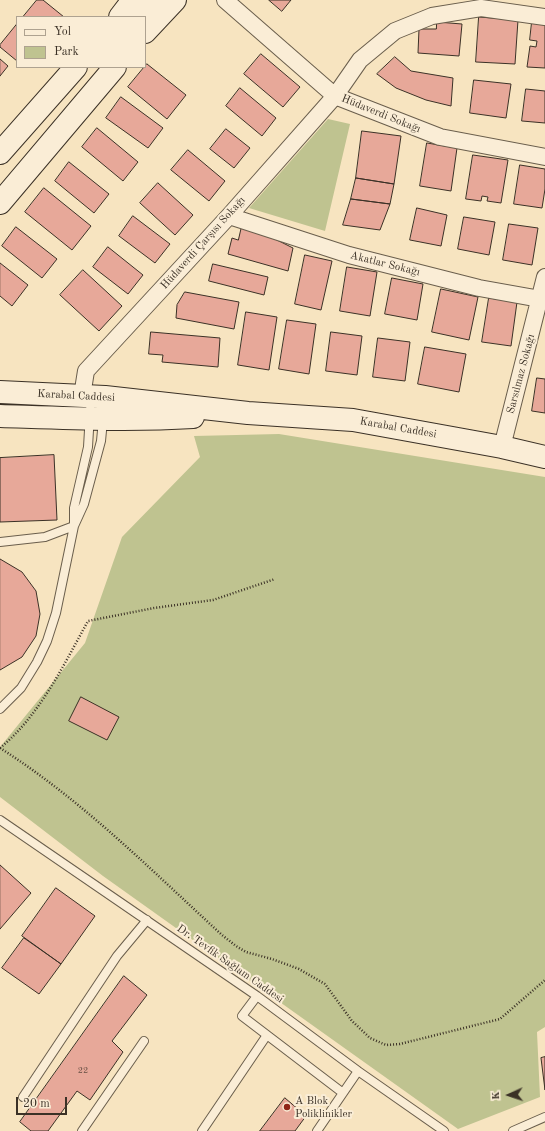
<!DOCTYPE html>
<html>
<head>
<meta charset="utf-8">
<style>
	body { margin:0 }
	#map { position:relative; width:545px; height:1131px; overflow:hidden; background:#f7e4c0; font-family:"Old Standard TT",serif }
	canvas { display:block }
	.legend { position:absolute; left:16px; top:16px; width:130px; height:52px; box-sizing:border-box; background:#faedd6; border:1px solid #aea290; margin:0; padding:5px 7px; list-style:none; font-size:12px; color:#3b3126 }
	.legend li { display:flex; align-items:center; gap:8px; height:20px }
	.legend b { width:20px; border:1px solid #aea290 }
	.north { position:absolute; left:489px; top:1075px; width:40px; height:40px; -webkit-text-stroke:3px #faedd6; paint-order:stroke; rotate:267deg; font-size:11px; font-weight:700; line-height:16px; text-align:center; color:#3b3126 }
	.north::after { content:''; display:block; margin:auto; width:14px; height:18px; background:#3b3126; clip-path:polygon(50% 0,100% 100%,50% 72%,0 100%) }
	.scale { position:absolute; left:16px; top:1097px; width:51px; height:18px; box-sizing:border-box; border:2px solid #3b3126; border-top:0; padding-left:5px; font-size:12px; line-height:14px; white-space:nowrap; color:#3b3126; -webkit-text-stroke:3px #faedd6; paint-order:stroke }
</style>
</head>
<body>
<div id="map">
<canvas width="545" height="1131"></canvas>
<ul class="legend">
<li><b style="height:5px;background:#faedd6"></b>Yol</li>
<li><b style="height:11px;background:#bfc390"></b>Park</li>
</ul>
<div class="north">K</div>
<div class="scale">20 m</div>
</div>
<script>
const ctx = document.querySelector('canvas').getContext('2d');
ctx.lineJoin = 'round';
function fill(path, color) {
  ctx.fillStyle = color;
  ctx.fill(path, 'evenodd');
}
function trace(path, color, width, dash) {
  ctx.strokeStyle = color;
  ctx.lineWidth = width;
  ctx.lineCap = dash ? 'butt' : 'round';
  ctx.setLineDash(dash || []);
  ctx.stroke(path);
}
function write(font, color, halo, rows, align = 'center') {
  ctx.font = font + ' "Old Standard TT",serif';
  ctx.lineWidth = 4;
  ctx.setLineDash([]);
  ctx.textBaseline = 'middle';
  ctx.strokeStyle = halo;
  ctx.fillStyle = color;
  for (const [text, x, y, turn = 0] of rows) {
    ctx.save();
    ctx.translate(x, y);
    ctx.rotate((+turn || 0) * Math.PI / 180);
    ctx.textAlign = isNaN(turn) ? turn : align;
    if (halo) ctx.strokeText(text, 0, 0);
    ctx.fillText(text, 0, 0);
    ctx.restore();
  }
}
fill(new Path2D(`
	M328,119L350,124L325,231L249,208Z
	M279,434L545,477V1027L537,1032L540,1097L458,1129L103,876L0,797V747L85,643L122,537L200,457L194,436Z`), '#bfc390');
const building = new Path2D(`
	M37,0H43L64,17H23Z
	M269,0H291L282,11Z
	M479,17L518,20L515,64L476,62Z
	M437,22L462,24L459,56L418,53L419,29H436Z
	M532,22L545,23V68L527,67L530,46L536,47L537,41L530,40Z
	M17,24V61L0,47V45Z
	M261,54L300,87L283,107L244,74Z
	M395,57L411,71L453,78L451,106L426,100L396,88L377,74Z
	M0,59L8,66L0,76Z
	M147,64L186,95L167,119L128,87Z
	M474,80L511,84L506,118L470,113Z
	M240,88L276,118L262,136L226,106Z
	M526,89L545,91V123L522,121Z
	M121,97L163,128L148,148L106,118Z
	M97,128L138,162L123,181L82,147Z
	M226,129L250,148L234,168L210,149Z
	M362,131L401,136L394,184L356,178Z
	M427,143L457,148L451,191L420,186Z
	M188,150L225,181L209,201L171,170Z
	M473,155L508,160L501,203L487,201L488,197L482,196L481,201L466,199Z
	M69,162L109,194L94,213L55,181Z
	M520,165L545,169V189L542,208L514,204Z
	M356,178L394,184L390,204L351,199Z
	M158,183L193,215L175,235L140,203Z
	M44,188L91,226L72,250L25,212Z
	M351,199L390,204L380,230L343,225Z
	M417,208L447,215L441,246L410,240Z
	M133,216L170,244L155,263L119,236Z
	M464,217L495,222L489,255L458,249Z
	M509,224L538,228L532,265L503,260Z
	M242,226L275,239L293,248L288,271L228,254L232,238L238,240Z
	M16,227L57,259L42,278L2,246Z
	M108,247L143,275L128,294L93,267Z
	M305,255L332,261L321,310L295,304Z
	M0,263L28,285L12,306L0,296Z
	M213,264L268,277L264,295L209,281Z
	M347,267L377,272L370,316L340,311Z
	M83,270L122,306L99,331L60,295Z
	M392,278L423,284L417,320L385,314Z
	M441,289L478,297L469,340L432,332Z
	M185,292L239,302L234,329L176,318L177,305Z
	M489,298L517,302L511,346L482,342Z
	M246,312L277,317L269,370L238,365Z
	M287,320L316,324L309,374L279,369Z
	M151,332L220,338L218,367L162,362L163,355L149,354Z
	M331,332L362,336L357,375L326,371Z
	M378,338L410,342L405,381L373,377Z
	M425,347L466,354L459,392L418,384Z
	M537,378L545,379V413L532,411Z
	M54,455L57,520L0,522V458Z
	M0,559L22,572L36,591L40,614L36,636L22,657L0,670Z
	M81,697L119,717L107,740L69,721Z
	M0,865L31,893L0,929Z
	M56,888L95,916L61,964L22,936Z
	M24,938L61,964L39,994L2,968Z
	M124,976L147,995L112,1041L123,1052L90,1100L77,1091L48,1131H31L20,1122Z
	M545,1057V1090L541,1058Z
	M285,1098L306,1116L295,1131H260Z`);
fill(building, '#e7a899');
trace(building, '#3b3126', 1);
const lane = new Path2D(`
	M74,523V508L88,447L91,396
	M0,542L45,537L74,526
	M0,709L21,688L37,662L47,641L56,613L74,526L84,504L101,441L103,420
	M0,820L257,996L358,1071L444,1131
	M257,996L242,1016L343,1093
	M23,1097L117,956L147,920
	M82,1131L144,1041
	M202,1131L267,1035
	M317,1131L358,1071
	M513,1131L545,1117`);
const street = new Path2D(`
	M225,0L335,96L440,137L545,157
	M229,216L349,255L479,288L545,300
	M82,396L86,371L229,216L335,96L360,60L395,31L432,16L481,8L545,17
	M502,447L545,277`);
const secondary = new Path2D(`
	M120,17L133,0
	M145,19L152,0
	M145,32L175,0
	M0,153L76,67
	M0,203L115,67
	M0,392L105,397L248,413L353,420L502,447L545,457
	M0,416C65,418 129,421 193,417`);
trace(lane, '#6a5e4c', 10);
trace(street, '#6a5e4c', 18);
trace(secondary, '#3b3126', 24);
trace(new Path2D(`
	M0,748C82,800 151,870 222,935L236,946L246,952L272,959L299,969L325,984L352,1021L370,1038L386,1045L400,1044L500,1019L545,980
	M0,748C40,715 63,666 88,621L154,608L213,600L275,579`), '#3b3126', 2.5, [1, 2]);
trace(lane, '#faedd6', 8);
trace(street, '#faedd6', 16);
trace(secondary, '#faedd6', 22);
for (const [x, y, r, color] of [
	[287,1107,4,"#8f2418"]
]) {
  const dot = new Path2D();
  dot.arc(x, y, r, 0, 2 * Math.PI);
  ctx.fillStyle = color;
  ctx.fill(dot);
  trace(dot, '#faedd6', 1.5);
}
write('9px', '#664f43', null, [
	["22",83,1071]
]);
write('11px', '#3b3126', '#faedd6', [
	["Hüdaverdi Sokağı",381,114,22],
	["Hüdaverdi Çarşısı Sokağı",203,243,-48],
	["Akatlar Sokağı",385,264,14],
	["Sarsılmaz Sokağı",521,374,-75],
	["Karabal Caddesi",76,396,3],
	["Karabal Caddesi",398,428,10],
	["Dr. Tevfik Sağlam Caddesi",230,964,35]
]);
write('11px', '#3b3126', '#faedd6', [
	["A Blok",295,1101],
	["Poliklinikler",295,1114]
], 'left');
</script>
</body>
</html>
